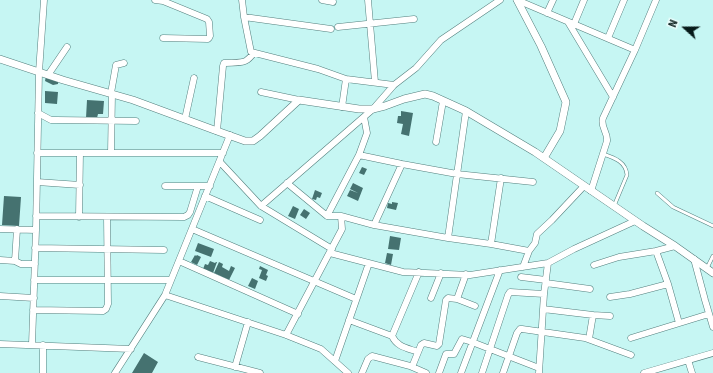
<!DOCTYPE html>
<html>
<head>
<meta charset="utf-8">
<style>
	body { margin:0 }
	#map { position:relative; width:713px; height:373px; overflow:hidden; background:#c6f6f3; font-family:"Source Sans 3",sans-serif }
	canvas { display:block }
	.north { position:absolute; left:665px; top:8px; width:40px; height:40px; -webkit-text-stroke:3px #eafdfc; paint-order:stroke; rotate:291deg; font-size:11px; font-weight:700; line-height:16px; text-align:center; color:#071a19 }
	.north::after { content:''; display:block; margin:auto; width:14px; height:18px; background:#071a19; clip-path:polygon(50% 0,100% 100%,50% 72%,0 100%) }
</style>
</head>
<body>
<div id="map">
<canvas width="713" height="373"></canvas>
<div class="north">N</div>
</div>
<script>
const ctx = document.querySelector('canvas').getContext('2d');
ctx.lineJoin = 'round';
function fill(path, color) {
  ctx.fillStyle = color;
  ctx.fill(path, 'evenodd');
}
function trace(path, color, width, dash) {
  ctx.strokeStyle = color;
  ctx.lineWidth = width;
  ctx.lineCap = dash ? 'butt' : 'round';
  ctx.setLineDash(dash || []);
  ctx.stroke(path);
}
fill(new Path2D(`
	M46,76L58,79V84L53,85L45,81Z
	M45,91L58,92L57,104L45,103Z
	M87,100L104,101L103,114H98L97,118H86Z
	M401,111L413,113L409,136L401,134L403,124L397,123L398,116H401Z
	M362,167L367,169L364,175L359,173Z
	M353,183L363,188L358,201L347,196L350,190L358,193L350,189Z
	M315,190L322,193L320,198L317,197L316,200L312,199Z
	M4,196L21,197L19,226L2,225Z
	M392,202L398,203L396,210L387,208L388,203L392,204Z
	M293,206L299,209L295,219L288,216Z
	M304,209L310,213L306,219L300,215Z
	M390,236L401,238L399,250L388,249Z
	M198,243L214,249L211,257L195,251Z
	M387,253L393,254L391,265L385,263Z
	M195,255L196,256L197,255L201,257L197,265L191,262Z
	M210,261L215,263L216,262H217L213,273L203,269L205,264L208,265Z
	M219,262L223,264L222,267L229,271L231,266L235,268L229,280L214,273Z
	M260,266L268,270L266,275L268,276L266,281L259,278L262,270L259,269Z
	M252,278L258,281L255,289L248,286Z
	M144,353L158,362L152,373H132Z`), '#457270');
const service = new Path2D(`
	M603,154C615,158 626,162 627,175L614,206
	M657,193L673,207L713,226
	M707,268L713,256`);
const minor = new Path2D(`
	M155,0L163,1L207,19L209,22L210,36L209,38L208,39L163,38
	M242,0L244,17L251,52L318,69L346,79L394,85
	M322,0L333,2
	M368,0L375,82
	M517,0L635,50
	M547,13L553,0
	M244,17L331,29
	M568,22L613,97
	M574,24L584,0
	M338,27L414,19
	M608,38L624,0
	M48,75L67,47
	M261,92L299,100
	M111,93L116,65L124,63
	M342,107L346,79
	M38,113L51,120H56L136,121
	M185,119L194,78
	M217,131L223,66L224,63C230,62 243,64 247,60C250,58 252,55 254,53
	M436,142L443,101
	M37,153H223
	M111,153L112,94
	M359,155L402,164L457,174L533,182
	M220,162L261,206L332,249
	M37,182L80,185
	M287,183L327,216H341L374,225L448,238L491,244L529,251
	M165,186H210
	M591,191L607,141C608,132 600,127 603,118L635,50L656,0
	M205,196L260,220
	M261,206L373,109L394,85L416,68L441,40L500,0
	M36,216L184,217L188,215L190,212L198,186
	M327,216L359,155L367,133L364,117
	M79,217L80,153
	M374,225L402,164
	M0,229L36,230
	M192,229L356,299
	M448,238L466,111
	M491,244L501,178
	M35,248L164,250
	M656,251L675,246
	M330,253L403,272L470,275L548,263L574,249L635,221
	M694,259L705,300L713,327
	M0,260L15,261L21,264H35
	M15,261L17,229
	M179,261L298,314
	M594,265L619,257L656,251L668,284L679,323
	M523,267L529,251L535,243L537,234L552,220L584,186
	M521,277L546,280
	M34,280H171
	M546,283L590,289
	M165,295L286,335L321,349L348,373
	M0,296L34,298
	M610,297L630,294L668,284
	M431,298L441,273
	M457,299L475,306
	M543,309L593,315L610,316
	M33,310L103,311L106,309L108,304L107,217
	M349,320L392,336L419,272
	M286,335L342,229L341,216
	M392,336C397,347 407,348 418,352
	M631,338L709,314
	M589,339L593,315
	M0,344L131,349
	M32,344L36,230L39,72L44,0
	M43,345V373
	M198,357L260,373
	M688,360L692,373
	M335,361L369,263
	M235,367L248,322
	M412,367L421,345L424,343L437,346L439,344L446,300L448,298L457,299L466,274
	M115,373L165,295L230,135
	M362,373L368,359L372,356L410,366L426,373
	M439,373L446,354H454L462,339L472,342L539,368
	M461,373L500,270
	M482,373L508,295L510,292L544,294
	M503,373L517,333L520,329H522L585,338L631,355
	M539,373L544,294L548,263
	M644,373L713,353`);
const tertiary = new Path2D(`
	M517,0L541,46L566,102L560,131L544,158
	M0,59L63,80L133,100L217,131L245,141H253L260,136L299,100L359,109H373L385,106L404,99L425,94L433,96L466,111L535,152L643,226L675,246L713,273`);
trace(service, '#537f7d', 4);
trace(minor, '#537f7d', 7);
trace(tertiary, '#537f7d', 8);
trace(service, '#fff', 3);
trace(minor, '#fff', 6);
trace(tertiary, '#fff', 7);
</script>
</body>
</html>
